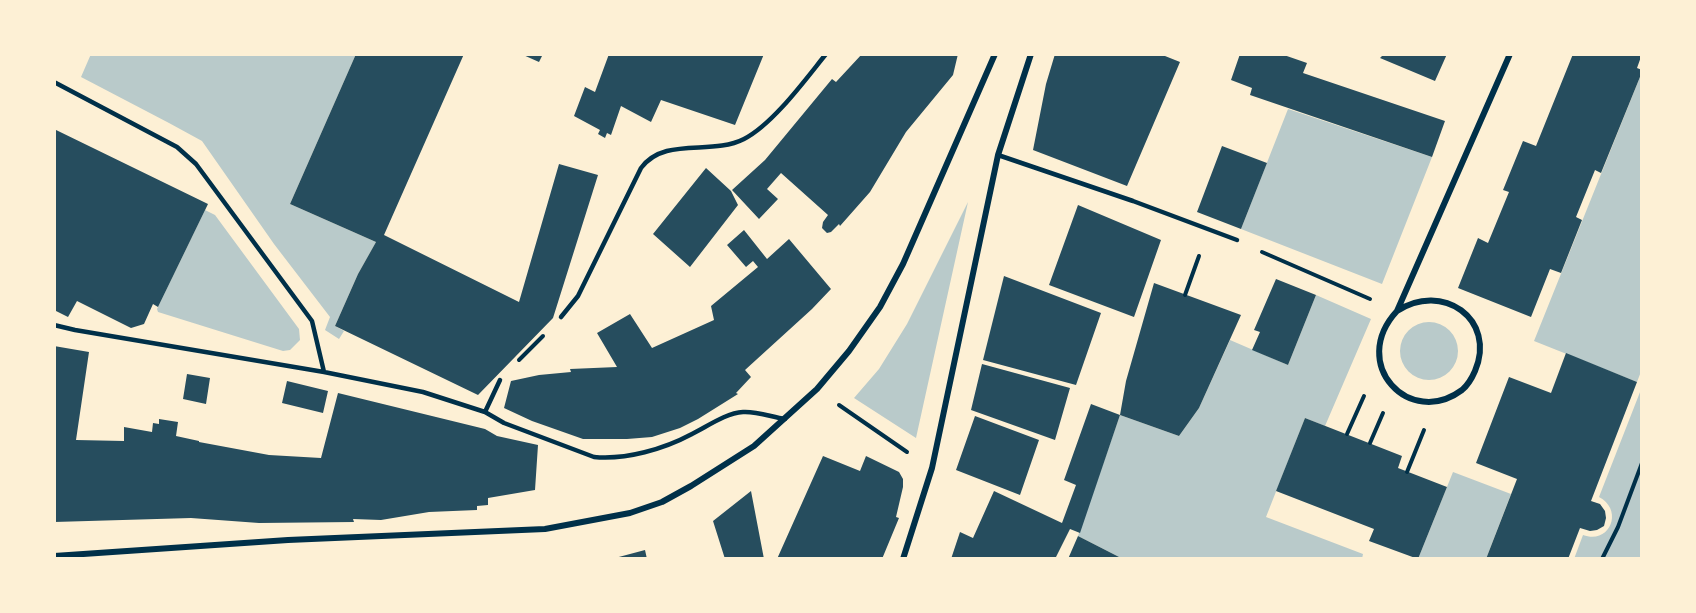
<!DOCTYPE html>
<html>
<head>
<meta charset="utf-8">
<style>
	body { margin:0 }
	#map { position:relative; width:1696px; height:613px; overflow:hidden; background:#fdf0d5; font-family:"Fira Sans Condensed",sans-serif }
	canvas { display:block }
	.frame { position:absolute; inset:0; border:56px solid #fdf0d5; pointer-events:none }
</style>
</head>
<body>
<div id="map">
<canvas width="1696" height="613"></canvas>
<div class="frame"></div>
</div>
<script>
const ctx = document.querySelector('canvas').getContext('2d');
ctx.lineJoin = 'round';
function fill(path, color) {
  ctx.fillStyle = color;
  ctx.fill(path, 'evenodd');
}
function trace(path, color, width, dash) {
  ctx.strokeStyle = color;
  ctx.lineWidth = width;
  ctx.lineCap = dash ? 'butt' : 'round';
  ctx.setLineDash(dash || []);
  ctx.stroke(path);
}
fill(new Path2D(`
	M91,54H356L290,204L376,242L358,274L335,326L344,331L339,339L325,330L330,317L274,244L202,141L169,123L81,77Z
	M1642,72V369L1637,382L1534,341Z
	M1288,109L1432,157L1382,284L1241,229Z
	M968,202L916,438L854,398L879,369L907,324Z
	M205,210L215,215L299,329L300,340L290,350L283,351L158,312L157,309Z
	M1316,295L1371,319L1325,426L1305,418L1266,517L1363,554L1362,559H1123L1078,536L1120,415L1179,436L1199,408L1230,340L1288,365Z
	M1400 351a29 29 0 1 1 58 0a29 29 0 1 1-58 0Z
	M1642,387V559H1574L1583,535C1610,545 1624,510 1599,497Z
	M1453,472L1511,494L1486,559H1418Z`), '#b9caca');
fill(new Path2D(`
	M356,54H464L384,235L519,302L559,164L598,175L553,318L478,395L335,326L358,274L376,242L290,204Z
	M521,54H543L539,62Z
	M609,54H764L735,125L661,100L651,122L621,106L611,135L607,133L605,138L598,134L600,130L574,116L585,87L595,92Z
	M862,54H958L953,75L906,132L870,192L840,226L839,224L831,232L827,233L822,228L823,222L828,215L781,173L767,189L778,199L759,219L732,190L765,160L832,79L836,82Z
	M1055,54H1166L1165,56L1180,62L1127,186L1033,150L1046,84Z
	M1240,54H1281L1307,63L1303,73L1445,121L1432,157L1250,95L1252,88L1231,80Z
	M1378,54H1447L1435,81L1380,58L1382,56Z
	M1573,54H1642L1637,68L1642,70V72L1601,173L1595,170L1576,217L1582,220L1561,273L1550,269L1531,317L1458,288L1478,238L1488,243L1509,192L1503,190L1523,141L1536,146Z
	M54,129L208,204L158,307L153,304L144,324L131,328L77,301L68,317L54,310Z
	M1222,146L1267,163L1241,229L1197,212Z
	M706,168L731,191L738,205L690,267L653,234Z
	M1078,205L1161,240L1134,317L1049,285Z
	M744,230L767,259L789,239L831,289L812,309L745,370L751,377L736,393L738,394L698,419L680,428L652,437L627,439H583L532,421L504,408L511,381L539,375L571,372L570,369L617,367L597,333L630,314L652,348L714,320L711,306L758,267L753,261L746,267L727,245Z
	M1004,276L1101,313L1076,385L983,360Z
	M1276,279L1316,295L1288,365L1252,350L1260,332L1254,330Z
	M1154,283L1241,315L1199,408L1179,436L1120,415L1126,381Z
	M54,346L89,352L76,440L124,441V427L152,432L153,423L159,424V419L178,422L176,436L199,441V442L269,455L321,458L338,393L485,429L497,436L538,445L535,490L488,498V505L477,506V510L429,512L381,520L353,519L354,522L259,523L191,518L54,522Z
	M1566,353L1637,382L1591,501L1600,504L1605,511L1606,518L1604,526L1597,530L1590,531L1580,528L1568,559H1486L1517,479L1476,463L1509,377L1551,393Z
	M982,364L1070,388L1055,440L971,410Z
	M187,374L210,378L206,404L183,399Z
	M287,381L328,391L323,413L282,403Z
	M1091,404L1120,415L1080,533L1070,529L1055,559H951L960,532L973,538L994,491L1062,523L1076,485L1064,480Z
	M975,416L1039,440L1020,495L956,470Z
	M1305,418L1402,456L1398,468L1447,487L1418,559L1369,541L1374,529L1276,491Z
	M823,456L860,471L866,456L899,472L903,479V487L896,517L899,518L882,559H777Z
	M751,491L764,559H725L713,521Z
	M1078,536L1123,559H1068Z
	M645,550L647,559H615V558Z`), '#264d5e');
trace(new Path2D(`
	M1262,252L1370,299
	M1185,295L1199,256
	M519,360L543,336
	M839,405L907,452
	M1347,434L1364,396
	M1370,443L1383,413
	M1407,472L1424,430
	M1602,559L1618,527L1642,463`), '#003049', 4);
trace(new Path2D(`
	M54,82L177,147L196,164L312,321L324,372
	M998,155L1133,201L1237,240
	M561,317L578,296L641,168C665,136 711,156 744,139C773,124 805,80 826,54
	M54,325L75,330L324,372L423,392L485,412L504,423L594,457C626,460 664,449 692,434C708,426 726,413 743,412C756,411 772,417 785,419
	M485,412L500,380`), '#003049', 4.5);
trace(new Path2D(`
	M1397,311C1442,281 1497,319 1475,371C1472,378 1468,385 1462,390C1410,429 1348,364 1397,311L1510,54
	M54,556L288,540L545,529L630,513L662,502L691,486L754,446L817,389L849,351L880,307L903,264L995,54
	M903,559L932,468L998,155L1031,54`), '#003049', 6);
</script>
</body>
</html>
